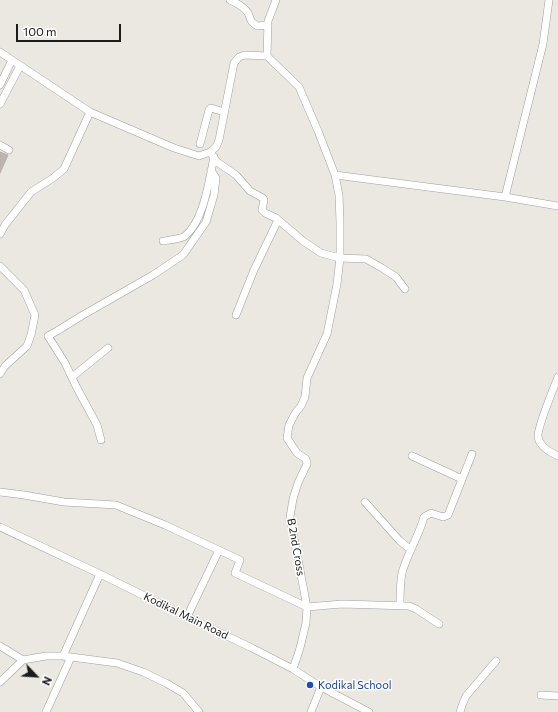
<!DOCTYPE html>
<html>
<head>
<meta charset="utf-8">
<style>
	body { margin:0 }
	#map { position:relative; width:558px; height:712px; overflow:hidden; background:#ebe8e1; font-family:Commissioner,sans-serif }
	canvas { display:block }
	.north { position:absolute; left:16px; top:656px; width:40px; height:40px; -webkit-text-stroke:3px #fff; paint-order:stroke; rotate:115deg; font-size:11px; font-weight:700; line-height:16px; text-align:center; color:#1b1b1b }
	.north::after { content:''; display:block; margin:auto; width:14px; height:18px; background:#1b1b1b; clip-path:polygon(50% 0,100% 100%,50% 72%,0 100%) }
	.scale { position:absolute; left:16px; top:24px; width:105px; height:18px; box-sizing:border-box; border:2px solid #1b1b1b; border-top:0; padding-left:5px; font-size:12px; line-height:14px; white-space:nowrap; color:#1b1b1b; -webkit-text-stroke:3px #fff; paint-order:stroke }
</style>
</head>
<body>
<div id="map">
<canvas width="558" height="712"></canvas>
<div class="north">N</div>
<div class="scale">100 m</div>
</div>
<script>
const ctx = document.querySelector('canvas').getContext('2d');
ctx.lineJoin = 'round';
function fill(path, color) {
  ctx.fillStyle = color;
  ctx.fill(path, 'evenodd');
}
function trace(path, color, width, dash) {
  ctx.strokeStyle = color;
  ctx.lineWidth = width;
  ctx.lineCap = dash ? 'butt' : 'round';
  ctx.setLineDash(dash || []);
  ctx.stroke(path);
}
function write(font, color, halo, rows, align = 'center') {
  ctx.font = font + ' Commissioner,sans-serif';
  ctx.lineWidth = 3;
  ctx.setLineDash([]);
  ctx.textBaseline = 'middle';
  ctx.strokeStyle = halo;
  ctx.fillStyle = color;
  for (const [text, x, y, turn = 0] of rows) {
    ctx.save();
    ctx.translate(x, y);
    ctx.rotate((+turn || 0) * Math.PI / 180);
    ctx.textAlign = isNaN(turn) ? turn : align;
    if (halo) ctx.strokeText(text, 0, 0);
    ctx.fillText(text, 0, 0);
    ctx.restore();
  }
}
const building = new Path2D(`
	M0,152L8,155L0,173Z`);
fill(building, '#bbb4af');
trace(building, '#bbafa6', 1);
const minor = new Path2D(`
	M230,0C236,3 244,6 248,13C251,20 250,21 257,26L268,25
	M0,52L90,112L174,148L199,156L210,152L216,147L219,140L234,63L239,57L245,55L267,56L299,87L318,131L335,175L339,195L340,222V258L337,284L327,334L307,378L305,397L301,406L296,412L289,425L287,438L297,453L306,459L307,464L298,483L293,499L290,517L307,607L306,623L300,648L293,669
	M267,56L268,21L276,0
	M0,85L12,60
	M0,104L20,66
	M200,144L209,110L211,108L224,112
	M0,145L9,150
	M210,152L217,162L236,175L250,191L263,198L264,200L262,210L265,213L276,218L303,241L321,253L340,258L366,259L382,268L396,277L405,289
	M335,175L505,197L558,206
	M505,197L543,44L549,0
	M0,234L5,225L31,192L53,178L64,169L90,112
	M163,241C169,240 181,239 185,236C204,221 209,180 214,157
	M0,266L24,290L35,315L31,335L27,346L5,366L0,374
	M236,315L254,270L278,220
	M72,377L108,348
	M558,377C554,387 537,428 538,437C540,447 550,452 558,456
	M101,440L97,425L77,388L65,363L48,336L57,331L83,315L153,275L183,255L206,222L214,195L216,178L211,170
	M412,456L462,479
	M0,492L24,495L64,502L116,505L165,525L240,560L235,573L307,607L342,604L409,606L416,609L439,624
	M365,502L399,540L411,550
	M0,527L100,574L187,617L252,648L293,669L321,687L369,712
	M400,605C400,595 400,584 402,573C407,554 419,536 424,517L431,513L443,517L448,515L472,454
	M187,617L219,550
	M0,646L23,660
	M63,656L100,574
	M0,682L23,660L46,656H63L117,663L143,672L166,683L183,693L199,712
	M541,695L558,696
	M46,712L71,657
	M311,712L321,687
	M460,712L463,703L466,696L496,661`);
trace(minor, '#9f9f9f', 8);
trace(minor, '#fff', 7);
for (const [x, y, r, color] of [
	[310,685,4,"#1a4fb4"]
]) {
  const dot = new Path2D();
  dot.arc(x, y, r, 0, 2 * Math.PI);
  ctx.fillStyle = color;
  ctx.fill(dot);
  trace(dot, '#fff', 1.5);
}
write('11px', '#1b1b1b', '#fff', [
	["B 2nd Cross",296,547,80],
	["Kodikal Main Road",186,616,26]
]);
write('11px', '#164399', '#fff', [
	["Kodikal School",318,685]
], 'left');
</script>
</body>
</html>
